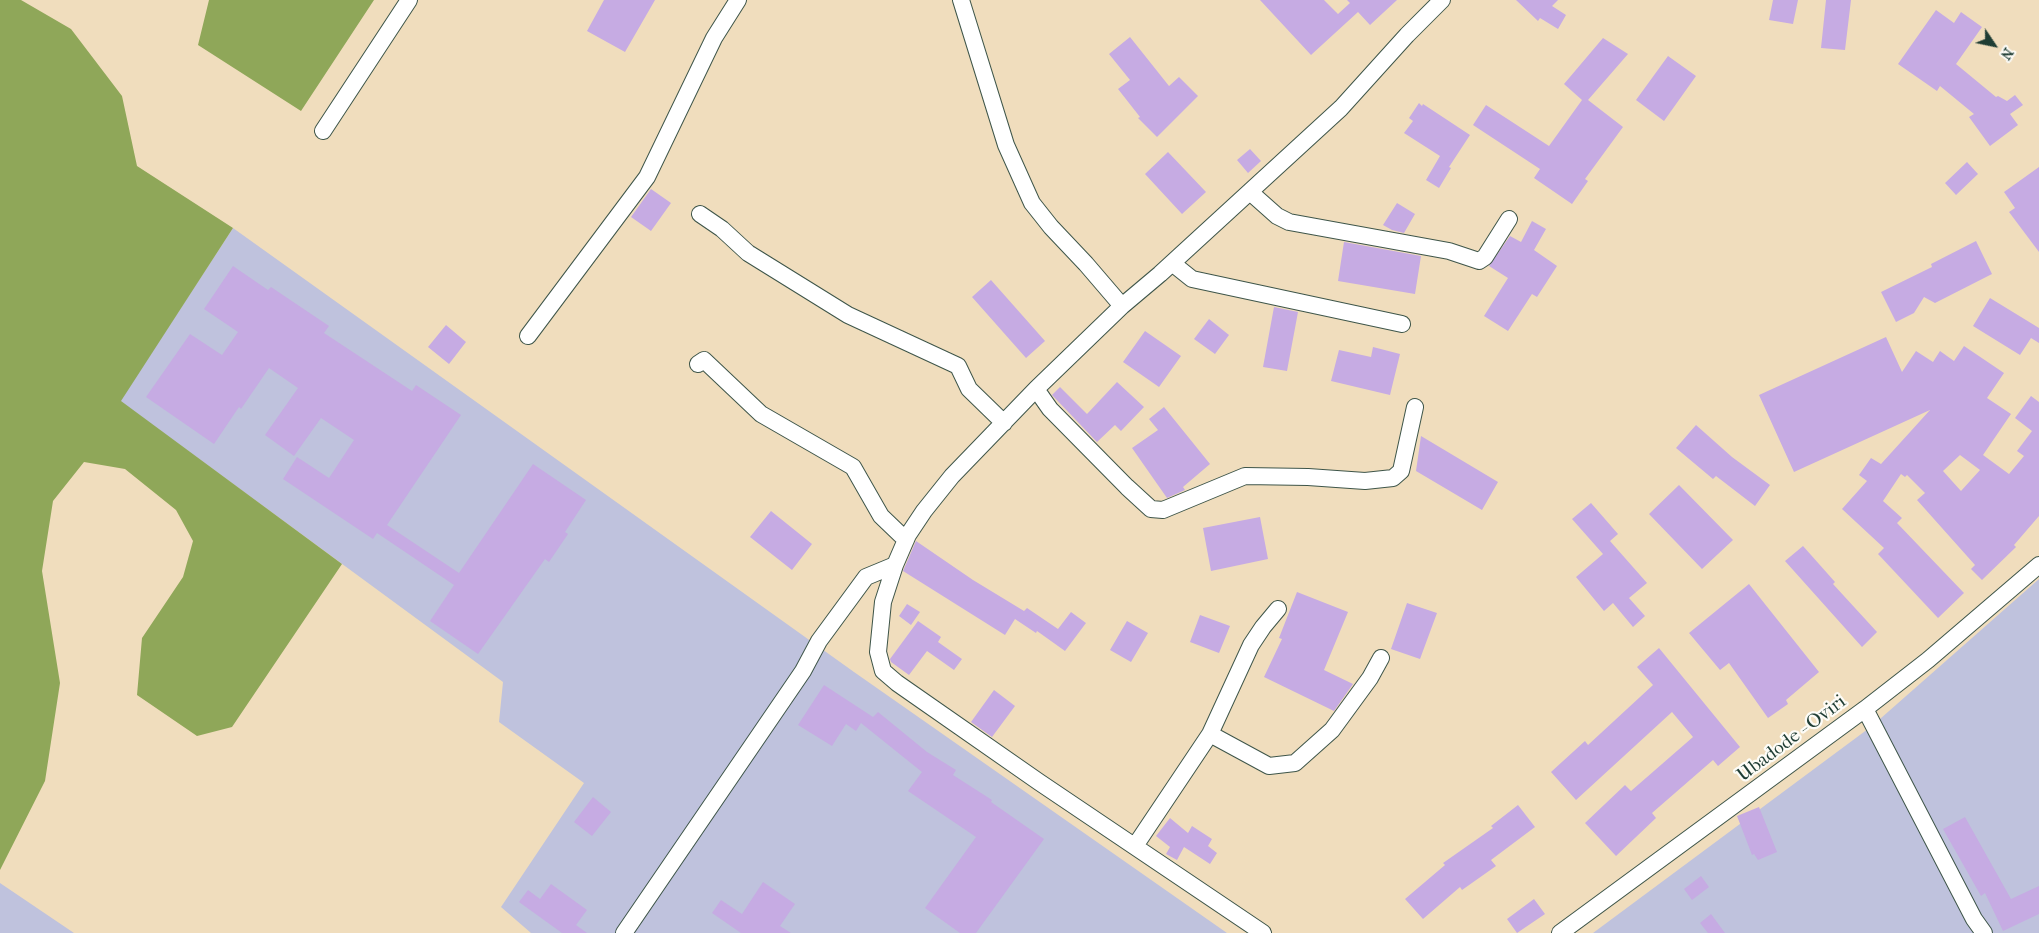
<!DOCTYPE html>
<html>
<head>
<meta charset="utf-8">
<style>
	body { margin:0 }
	#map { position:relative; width:2039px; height:933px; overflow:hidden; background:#f0ddbd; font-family:"IM FELL French Canon",serif }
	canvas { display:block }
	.north { position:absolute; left:1969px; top:20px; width:50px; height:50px; -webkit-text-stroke:4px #fdfcf7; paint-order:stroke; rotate:124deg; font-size:14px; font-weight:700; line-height:20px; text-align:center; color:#1f3d34 }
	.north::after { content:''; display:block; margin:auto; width:18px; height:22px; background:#1f3d34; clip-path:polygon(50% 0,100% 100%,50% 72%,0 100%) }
</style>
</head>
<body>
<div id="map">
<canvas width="2039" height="933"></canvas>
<div class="north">N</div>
</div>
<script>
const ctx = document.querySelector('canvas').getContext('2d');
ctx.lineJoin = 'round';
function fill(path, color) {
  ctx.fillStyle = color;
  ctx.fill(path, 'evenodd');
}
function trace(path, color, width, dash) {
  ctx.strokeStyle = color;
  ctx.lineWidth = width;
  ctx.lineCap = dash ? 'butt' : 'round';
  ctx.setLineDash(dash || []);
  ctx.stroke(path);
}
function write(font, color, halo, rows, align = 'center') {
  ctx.font = font + ' "IM FELL French Canon",serif';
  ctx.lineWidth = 4.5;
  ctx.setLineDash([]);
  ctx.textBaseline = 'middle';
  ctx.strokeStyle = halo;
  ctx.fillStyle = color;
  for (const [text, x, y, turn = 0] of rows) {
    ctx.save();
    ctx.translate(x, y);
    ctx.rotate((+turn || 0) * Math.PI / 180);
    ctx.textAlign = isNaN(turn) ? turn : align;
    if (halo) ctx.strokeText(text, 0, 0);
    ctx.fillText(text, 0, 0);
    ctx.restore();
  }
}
fill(new Path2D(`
	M233,228L854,672L1227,933H531L501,907L584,783L499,722L503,682L120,401Z
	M2039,579V933H1593L1872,726Z
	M0,883L74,933H0Z`), '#bfc2dd');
fill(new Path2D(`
	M0,0H21L71,29L122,96L137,166L233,228L121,401L342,564L232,727L197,736L137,695L142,638L183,577L193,541L176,510L125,469L84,462L53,501L42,571L60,683L45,781L0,870Z
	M209,0H374L301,111L198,45Z`), '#8fa759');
fill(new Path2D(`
	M604,0H655L625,52L587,31Z
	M1260,0H1324L1338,14L1350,3L1347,0H1397L1370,25L1358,12L1311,55Z
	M1516,0H1558L1552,6L1566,15L1558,29L1540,18L1538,21Z
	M1773,0H1798L1793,24L1769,20Z
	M1826,0H1851L1845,50L1821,48Z
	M1936,10L1954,23L1961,12L1982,27L1956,64L1996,97L1998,96L2007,101L2015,95L2023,105L2010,114L2018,125L1990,146L1969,117L1974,114L1940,86L1937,91L1898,64Z
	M1130,37L1169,86L1179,77L1198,96L1157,137L1138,118L1140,117L1118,89L1130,80L1109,54Z
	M1603,38L1628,54L1588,100L1623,127L1585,179L1588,181L1572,204L1534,178L1540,169L1473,125L1486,105L1549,146L1582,100L1564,84Z
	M1668,56L1696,76L1664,121L1636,100Z
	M1419,103L1422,106L1423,104L1470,135L1449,167L1451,168L1439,188L1426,180L1440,156L1404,133L1413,121L1409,118Z
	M1250,149L1261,161L1248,173L1237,160Z
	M1168,152L1206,192L1182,214L1145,174Z
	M1967,162L1978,174L1956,195L1945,183Z
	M2039,167V252L2009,212L2015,208L2004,192Z
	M651,189L671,203L651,231L631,217Z
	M1397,203L1415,214L1404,233L1392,230L1383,225Z
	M1532,221L1546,229L1534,250L1557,266L1537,297L1532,294L1508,331L1484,316L1508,278L1489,266L1510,236L1521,242Z
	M1976,241L1992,274L1935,303L1924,297L1914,313L1896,322L1881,292L1932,267L1931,264Z
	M1344,242L1421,256L1415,294L1338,281Z
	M233,266L268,290L271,287L329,326L324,333L412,391L416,385L461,415L387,525L459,573L533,464L586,500L565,532L568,534L549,562L545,559L478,654L430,621L454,585L377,533L373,539L283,479L297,457L329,478L354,440L321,418L294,456L265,435L298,388L269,368L241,409L239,407L214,444L146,397L190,334L222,355L238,332L204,309Z
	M991,280L1045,341L1026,358L972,297Z
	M1990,298L2039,328V343L2031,338L2020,355L1973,326Z
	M1274,307L1298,312L1287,371L1263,367Z
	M1209,319L1229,335L1215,354L1194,339Z
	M446,325L466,342L449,364L428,347Z
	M1145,331L1181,356L1159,387L1123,362Z
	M1886,337L1902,372L1916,351L1933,362L1940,351L1954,361L1964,346L2004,373L1987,398L2011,414L1983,455L2009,474L2024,456L2017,451L2032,431L2015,418L2031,396L2039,402V516L2014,545L2016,547L1982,580L1971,569L1975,565L1917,500L1925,493L1907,475L1905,477L1901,474L1883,501L1902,518L1897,523L1964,593L1938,618L1878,554L1884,548L1842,509L1867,481L1859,475L1871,458L1881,464L1930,410L1794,472L1759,395ZM1960,455L1980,470L1961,491L1943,471Z
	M1373,347L1400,354L1390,395L1331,381L1339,350L1371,357Z
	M1117,382L1144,407L1121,431L1115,425L1097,442L1052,395L1060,387L1087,414Z
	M1164,407L1210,464L1183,487L1185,490L1167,498L1132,448L1158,430L1149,419Z
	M1696,425L1732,457L1770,485L1755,506L1716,476L1713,479L1676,448Z
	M1421,436L1498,482L1482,510L1416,471Z
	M1679,485L1733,540L1702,569L1649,514Z
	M1591,503L1618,534L1610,541L1647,583L1629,598L1645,616L1633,627L1613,603L1604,611L1576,577L1603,554L1572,519Z
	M771,511L812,544L792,570L750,537Z
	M1260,517L1268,559L1211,571L1203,528Z
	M916,541L973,580L1024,611L1027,608L1058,629L1071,612L1086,623L1065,651L1037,631L1036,633L1015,619L1005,635L903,571Z
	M1803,546L1835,582L1833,584L1877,632L1862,647L1785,561Z
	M1749,584L1819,672L1786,700L1788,704L1768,718L1729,663L1720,670L1689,633Z
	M1297,592L1348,612L1324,670L1353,684L1334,711L1264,677L1282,639L1279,638Z
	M1407,603L1437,613L1420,659L1391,649Z
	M907,604L920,612L911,625L899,616Z
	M1200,615L1230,626L1219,653L1190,642Z
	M918,621L941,637L938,642L962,659L954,670L927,651L909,675L891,662L890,659Z
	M1127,621L1148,633L1131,662L1110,650Z
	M1659,648L1740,747L1718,766L1713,760L1652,813L1656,818L1616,856L1585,823L1625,785L1631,791L1693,737L1672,712L1576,800L1551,772L1585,741L1588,745L1653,685L1637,667Z
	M824,685L873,717L878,712L927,752L956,770L953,775L992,800L991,802L1044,839L976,933H960L925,908L976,837L908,791L922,772L861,723L856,731L846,724L832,746L798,725Z
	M994,690L1015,706L992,737L971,722Z
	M593,797L611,812L592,836L574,822Z
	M1518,805L1535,827L1491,860L1496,866L1462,890L1460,887L1423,919L1405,899L1445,865L1443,863L1493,828L1491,826Z
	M1759,807L1777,852L1758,860L1754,854L1752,855L1737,816Z
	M1965,817L2011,899L2039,886V914L2003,931L1985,893L1981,896L1943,829Z
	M1170,818L1188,833L1192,826L1212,839L1208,846L1217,853L1210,864L1184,847L1177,860L1166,854L1170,847L1156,836Z
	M1701,876L1709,887L1692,900L1684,889Z
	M763,882L795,904L780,926L791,933H741L712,913L721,900L742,914Z
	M551,884L587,910L576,925L587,933H562L519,902L528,890L540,899Z
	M1534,899L1545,914L1517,933L1507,919Z
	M1711,914L1725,933H1708L1700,923Z`), '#c6abe3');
const minor = new Path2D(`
	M961,0L1006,145L1032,203L1051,227L1086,264L1122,306
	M323,131L409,0
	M1250,192L1277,216L1289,222L1449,251L1479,261L1485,257L1509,219
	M700,214L722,229L748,253L848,315L958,366L969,389L1004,423
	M1172,263L1192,279L1402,324
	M528,336L647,177L714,38L738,0
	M698,364L704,360L761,414L853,467L881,516L906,540
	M1036,389L1050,409L1127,487L1151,509L1163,510L1245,476L1308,477L1365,481L1393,478L1401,471L1415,407
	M1865,709L1974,919L1984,933
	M1210,734L1269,766L1295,763L1332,730L1370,678L1381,658
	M1135,846L1210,734L1251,645L1263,627L1278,609
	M624,933L803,671L819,641L866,577L895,565
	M1263,933L1039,782L897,683L883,671L878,652L883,602L895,565L908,535L924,511L952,476L1036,389L1122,306L1160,274L1341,108L1407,35L1442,0
	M1560,933L1865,709L1928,660L2039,565`);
trace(minor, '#3e5549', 18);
trace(minor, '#fff', 16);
write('19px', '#1f3d34', '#fdfcf7', [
	["Ubadode - Oviri",1792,739,-37]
]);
</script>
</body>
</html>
